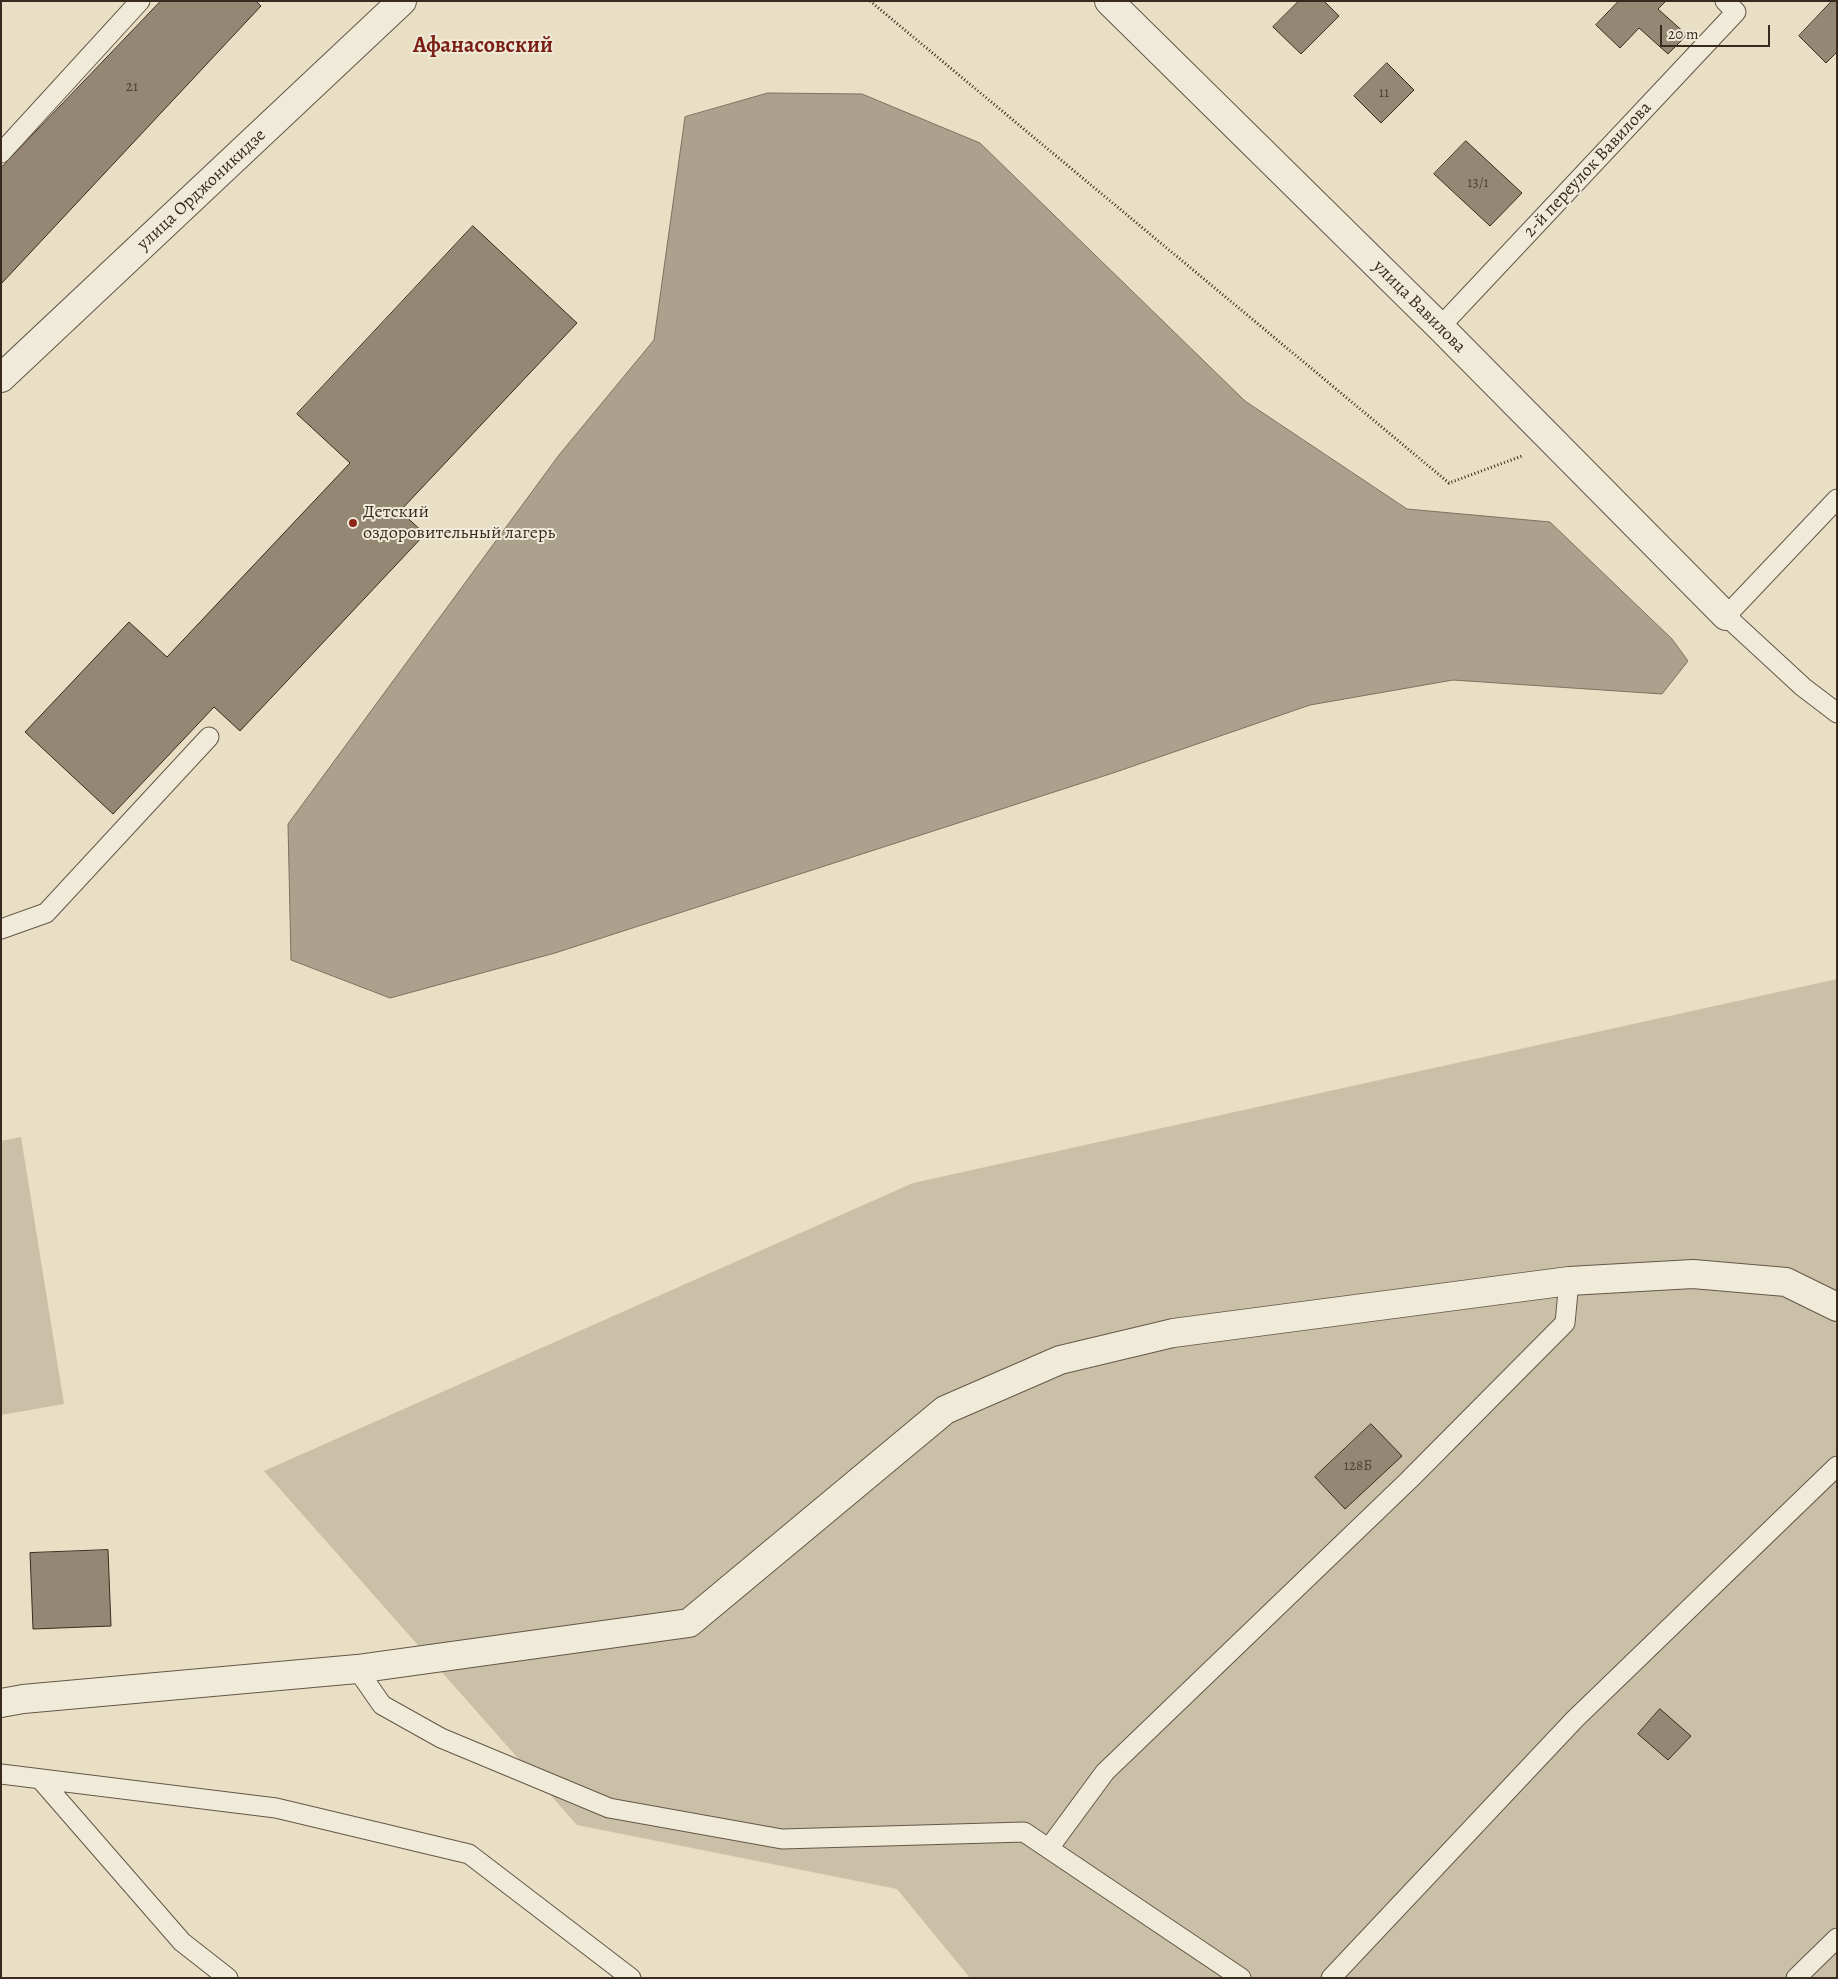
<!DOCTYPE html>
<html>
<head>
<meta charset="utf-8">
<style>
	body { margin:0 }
	#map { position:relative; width:1838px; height:1979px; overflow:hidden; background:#e8dfc4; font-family:Alegreya,serif }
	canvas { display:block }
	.frame { position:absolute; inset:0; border:2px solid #382a1e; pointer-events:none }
	.scale { position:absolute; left:1660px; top:25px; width:110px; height:22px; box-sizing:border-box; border:2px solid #382a1e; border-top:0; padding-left:6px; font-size:15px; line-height:18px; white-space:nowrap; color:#382a1e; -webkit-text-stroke:4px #f0ead9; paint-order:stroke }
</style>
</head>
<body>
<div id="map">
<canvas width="1838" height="1979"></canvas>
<div class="frame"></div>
<div class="scale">20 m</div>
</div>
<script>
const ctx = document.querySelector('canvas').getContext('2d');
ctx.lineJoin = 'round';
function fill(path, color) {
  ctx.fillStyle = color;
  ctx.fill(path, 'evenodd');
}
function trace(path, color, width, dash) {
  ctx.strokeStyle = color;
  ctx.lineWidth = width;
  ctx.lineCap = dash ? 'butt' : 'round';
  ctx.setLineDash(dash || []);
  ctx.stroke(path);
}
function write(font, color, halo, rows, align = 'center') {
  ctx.font = font + ' Alegreya,serif';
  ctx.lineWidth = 4;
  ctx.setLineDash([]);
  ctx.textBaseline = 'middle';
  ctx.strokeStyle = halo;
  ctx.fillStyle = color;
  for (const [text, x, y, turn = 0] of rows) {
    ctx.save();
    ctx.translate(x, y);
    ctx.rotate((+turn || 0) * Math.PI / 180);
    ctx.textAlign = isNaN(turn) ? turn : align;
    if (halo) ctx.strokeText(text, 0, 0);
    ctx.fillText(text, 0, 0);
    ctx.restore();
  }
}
fill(new Path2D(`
	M1837,979V1978H970L897,1889L577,1825L264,1471L913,1183Z
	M21,1137L64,1404L1,1415V1141Z`), '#cac0a8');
const water = new Path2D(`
	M768,93L862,94L980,143L1245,401L1407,509L1550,522L1672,639L1688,661L1662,694L1453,680L1310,705L1113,773L555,953L390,998L291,960L288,824L559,455L654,340L685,117Z`);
fill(water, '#aca18c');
trace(water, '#7e7160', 1);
const building = new Path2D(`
	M161,1H256L261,6L1,284V168Z
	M1299,1H1324L1339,16L1301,54L1273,27Z
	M1619,1H1664L1665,2L1658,9L1687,35L1668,54L1639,28L1620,48L1596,25Z
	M1832,1H1837V52L1826,63L1799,36Z
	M1387,63L1414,90L1381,123L1354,96Z
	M1466,141L1522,193L1490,226L1434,174Z
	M473,226L577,323L400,511L425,534L240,731L214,707L113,814L25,732L129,622L167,657L350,463L297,414Z
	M1371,1424L1402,1456L1345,1509L1315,1477Z
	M108,1550L111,1626L33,1629L30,1553Z
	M1660,1709L1691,1736L1668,1760L1638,1734Z`);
fill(building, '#948874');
trace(building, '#382a1e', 1);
const service = new Path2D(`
	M1,153L140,1
	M1440,327L1736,12L1725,1
	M1837,499L1726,616L1803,687L1837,713
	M1,929L46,913L209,737
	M357,1669L382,1705L441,1738L609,1808L782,1839L1024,1832L1241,1978
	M1,1774L276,1808L469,1854L631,1978
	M41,1780L182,1942L228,1978
	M1049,1848L1105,1772L1409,1480L1565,1323L1569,1281
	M1331,1978L1575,1719L1837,1466
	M1796,1978L1837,1938`);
const minor = new Path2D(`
	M1109,1L1440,327L1726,616
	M1,378L402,1
	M1,1703L23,1699L357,1669L689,1623L945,1410L1060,1360L1173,1333L1569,1281L1693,1274L1786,1282L1837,1307`);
trace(service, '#645748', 21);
trace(minor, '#645748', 30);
trace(new Path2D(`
	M870,1L1449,483L1522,456`), '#382a1e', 3, [1, 2.5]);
trace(service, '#f0ead9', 19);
trace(minor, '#f0ead9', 28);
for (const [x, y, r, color] of [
	[353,523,5,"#8f2418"]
]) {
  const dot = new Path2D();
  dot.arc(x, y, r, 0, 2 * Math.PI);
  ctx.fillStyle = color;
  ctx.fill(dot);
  trace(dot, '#f0ead9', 2);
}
write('15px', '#4f4234', null, [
	["21",132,87],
	["11",1384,93],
	["13/1",1478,183],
	["128Б",1358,1466]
]);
write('18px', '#382a1e', '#f0ead9', [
	["2-й переулок Вавилова",1588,170,-47],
	["улица Орджоникидзе",202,190,-43],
	["улица Вавилова",1419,307,45]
]);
write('18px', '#382a1e', '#f0ead9', [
	["Детский",363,513],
	["оздоровительный лагерь",363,534]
], 'left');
write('bold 22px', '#7a1f14', '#f0ead9', [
	["Афанасовский",483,47]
]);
</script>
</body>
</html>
